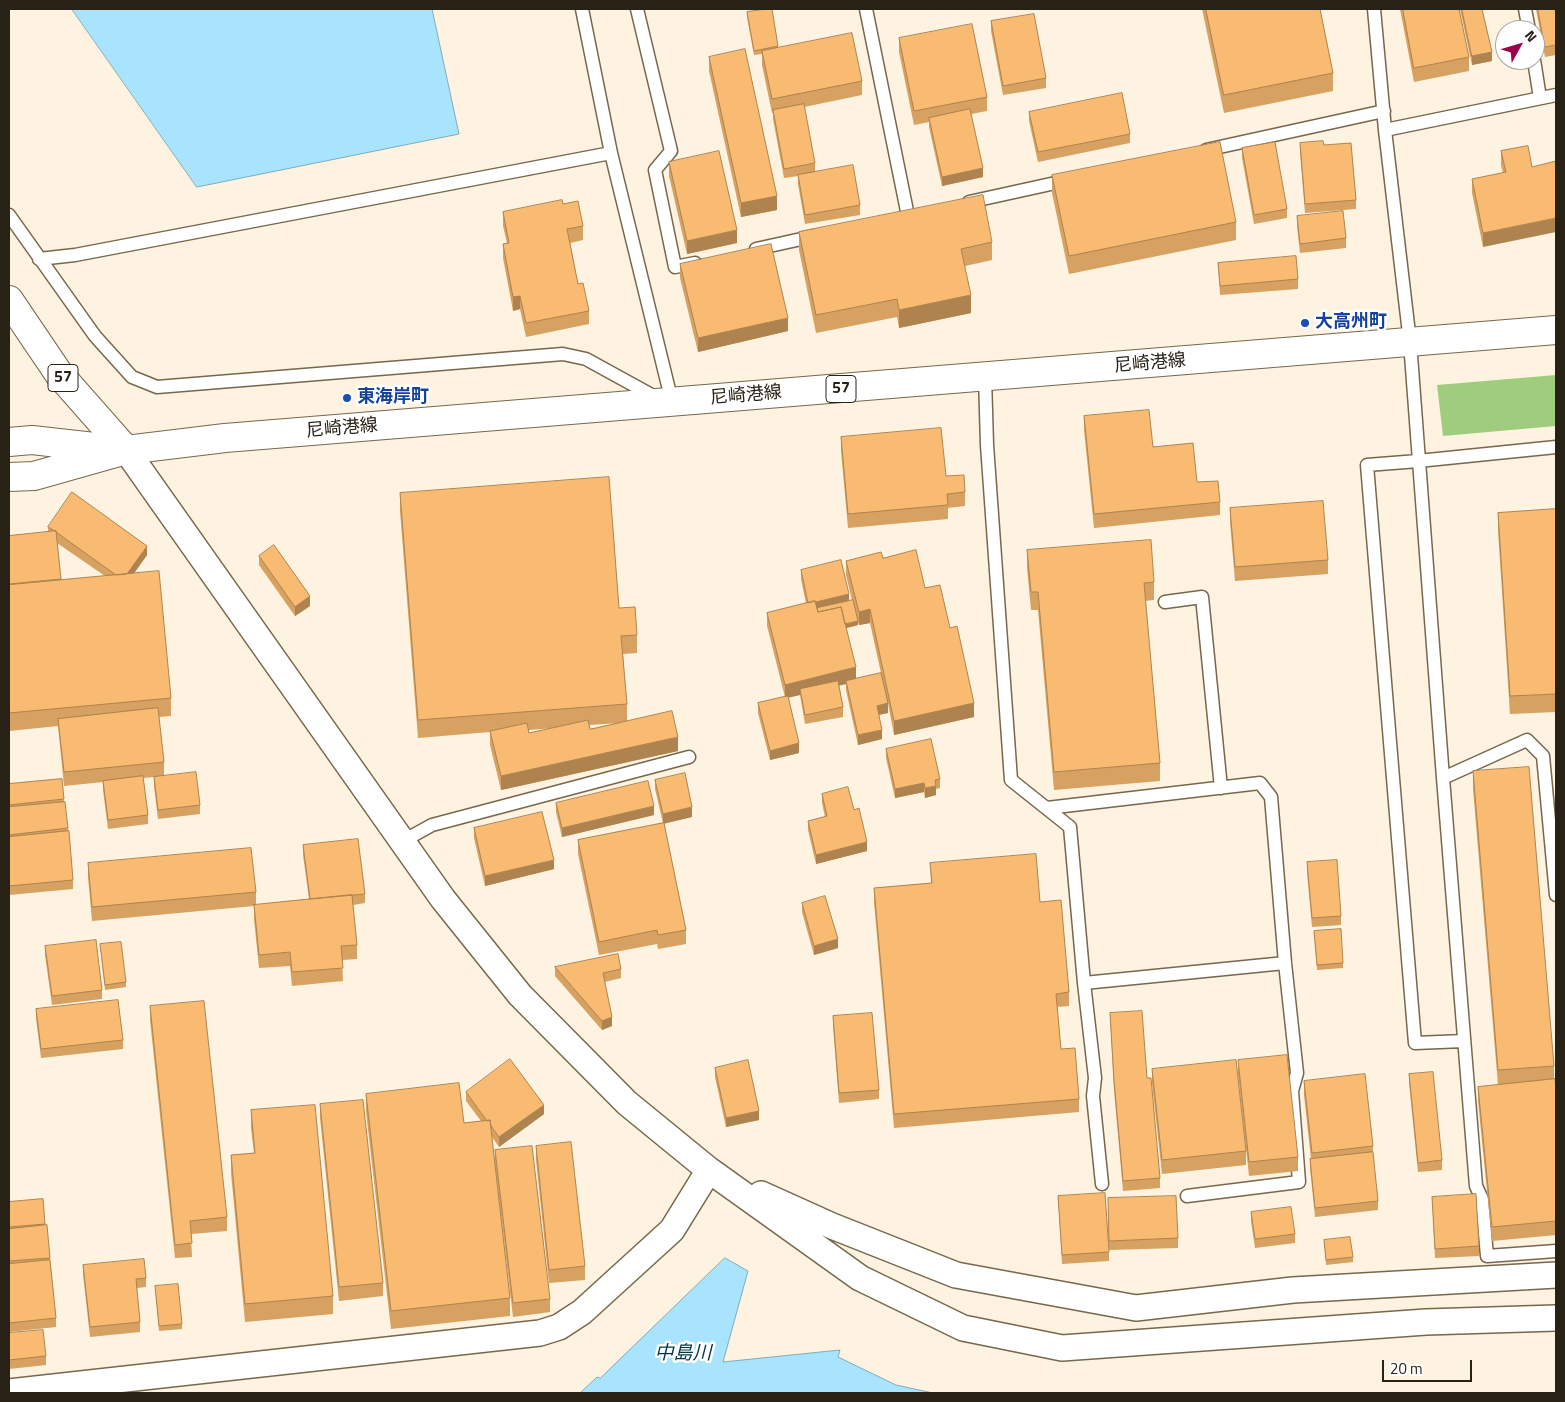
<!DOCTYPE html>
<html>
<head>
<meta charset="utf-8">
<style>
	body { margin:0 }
	#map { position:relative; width:1565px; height:1402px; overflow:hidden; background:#fdf3e0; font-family:"Titillium Web",sans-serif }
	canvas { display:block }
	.frame { position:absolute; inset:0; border:10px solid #282116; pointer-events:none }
	.north { position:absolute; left:1495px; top:20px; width:50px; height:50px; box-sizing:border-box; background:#fff; border:1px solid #a9a6a2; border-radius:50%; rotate:51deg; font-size:14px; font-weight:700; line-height:20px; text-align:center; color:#282116 }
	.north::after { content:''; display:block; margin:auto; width:18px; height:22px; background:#9d034d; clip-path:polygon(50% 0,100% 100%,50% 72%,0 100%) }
	.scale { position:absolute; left:1382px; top:1360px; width:90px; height:22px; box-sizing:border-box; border:2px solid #282116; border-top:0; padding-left:6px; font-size:15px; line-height:18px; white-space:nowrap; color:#282116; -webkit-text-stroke:4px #fff; paint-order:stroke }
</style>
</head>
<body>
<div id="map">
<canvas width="1565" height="1402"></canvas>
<div class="frame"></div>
<div class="north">N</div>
<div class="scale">20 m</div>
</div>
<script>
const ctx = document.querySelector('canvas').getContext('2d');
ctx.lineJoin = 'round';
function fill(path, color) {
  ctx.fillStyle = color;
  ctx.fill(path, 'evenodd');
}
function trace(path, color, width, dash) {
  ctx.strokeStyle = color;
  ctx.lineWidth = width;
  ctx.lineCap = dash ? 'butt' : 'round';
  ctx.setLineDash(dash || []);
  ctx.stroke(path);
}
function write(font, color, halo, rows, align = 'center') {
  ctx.font = font + ' "Titillium Web","Noto Sans JP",sans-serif';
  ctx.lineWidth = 5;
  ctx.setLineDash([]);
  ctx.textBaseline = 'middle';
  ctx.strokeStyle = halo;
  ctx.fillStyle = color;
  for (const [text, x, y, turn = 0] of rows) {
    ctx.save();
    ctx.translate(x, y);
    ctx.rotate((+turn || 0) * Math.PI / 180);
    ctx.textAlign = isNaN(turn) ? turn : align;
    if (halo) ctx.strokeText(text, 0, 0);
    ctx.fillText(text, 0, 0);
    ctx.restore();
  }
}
fill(new Path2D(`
	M1556,375V426L1443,436L1437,385Z`), '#a0cd7d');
const water = new Path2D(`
	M72,9H432L459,134L197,187Z
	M725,1258L748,1271L723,1362L840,1350L838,1357L896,1385L933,1393H580L597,1377L600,1378Z`);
fill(water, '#a9e4fe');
trace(water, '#82aab8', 1);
const lane = new Path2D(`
	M582,9L611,153L672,402
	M637,9L671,151L655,170L675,267L695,263
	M866,9L908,216
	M1374,9L1385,130L1556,95
	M1525,9L1529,30
	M1534,60L1540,98
	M1385,130L1410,342L1443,778L1476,1186L1482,1199L1487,1256L1556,1251
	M1206,150L1384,111
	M969,202L1069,180
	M9,215L95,336L132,377L157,387L563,354L586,359L657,398
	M756,249L815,236
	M39,259L75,255L611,153
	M985,377L987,445L1011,780L1070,827L1084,983L1095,1078L1093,1096L1102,1184
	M1165,602L1202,597L1221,788
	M1443,778L1527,740L1543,756L1556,895
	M1047,808L1260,783L1271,797L1285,963L1297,1073L1292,1091L1299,1182L1187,1196
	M403,841L432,825L689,757
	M1084,983L1285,963
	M1464,1041L1415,1043L1367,465L1418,461L1556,447`);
const street = new Path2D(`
	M126,450L443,899L520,995L627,1103L709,1170L860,1278L963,1328L1062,1348L1426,1322L1556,1318
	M761,1194L832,1226L956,1275L1136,1308L1293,1290L1556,1275
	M9,1392L540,1333L559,1327L582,1312L672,1230L709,1170`);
const secondary = new Path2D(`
	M9,442L32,440L112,449
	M9,477L34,476L126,450`);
const primary = new Path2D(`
	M9,300L59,374L126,450L225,438L1556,330`);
trace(lane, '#77674c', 15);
trace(street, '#77674c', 28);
trace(secondary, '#77674c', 30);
trace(primary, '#77674c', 30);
trace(lane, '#fff', 12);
trace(street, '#fff', 25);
trace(secondary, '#fff', 28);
trace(primary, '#fff', 28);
fill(new Path2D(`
	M1202,9H1320L1333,73V91L1224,113Z
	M1400,9H1459L1469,57V71L1414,82Z
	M1460,9H1482L1492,61L1472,65Z
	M1536,9H1556V55L1545,57Z
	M747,12L778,46V48L862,81V95L804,107L815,163V172L860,205V215L805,224L798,184V176L784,178L773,119V113H772L762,65V54L754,55L747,17Z
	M991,21L1046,78V88L1003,95L991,31Z
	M899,38L987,97V111L971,114L983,177L942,186L929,127V122L914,125L899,52Z
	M709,57L777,210L741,217L709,71Z
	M1029,112L1130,134V143L1038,162L1029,121Z
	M1300,143L1324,145L1356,200V209L1305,213L1300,152Z
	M1528,146L1483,247L1472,193V179L1503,173L1501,165V151Z
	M1242,148L1287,209V218L1254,224L1242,158Z
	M669,162L737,243L687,254L669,176Z
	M1052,175L1236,222V240L1069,274L1052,193Z
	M563,204L583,226V240L570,243L578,284L589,311V324L526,337L520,309L513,311L503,258V244L507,243L503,226V212Z
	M1297,216L1346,238V248L1300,253L1297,226Z
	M799,232L992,242V260L965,266L971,313L899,328L897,317L816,333L799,250Z
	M1218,263L1298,279V289L1220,295Z
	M680,264L788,331L698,352L680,278Z
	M1084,416L1153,447L1220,502V515L1094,528L1084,430Z
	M841,437L946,476L965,492V506L948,508V519L848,528L841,451Z
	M400,493L619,608L637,635V653L623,654L627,704V721L678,751L501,790L490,745V732L418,738L400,511ZM620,723L590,729L589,725ZM554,728L529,733V730Z
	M1230,508L1328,560V574L1235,581L1230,522Z
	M1556,509V712L1510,714L1498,531V513Z
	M48,527L147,555L134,573L171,698V716L159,717L164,762V776L143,778L148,815V824L108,829L103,790V782L64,786L58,726L9,731V536L48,532ZM57,543L105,576L61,580Z
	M1027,550L1154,582V600L1145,601L1160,763V781L1054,790L1038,610H1031L1027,568Z
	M259,556L310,606L295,616L259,565Z
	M883,558L925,588L950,628L974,717L894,735L888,703V713L879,715L882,739L858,745L846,690V684L839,685L843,707V717L805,724L800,695L788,698L799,753L770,760L758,713V703L785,697L767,626V613L806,603L801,579V570L849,601L852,600L846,575V561ZM856,616L859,625L870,623L881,673L856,679L846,628L858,625Z
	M886,749L940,779V788L936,789V795L925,798L924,792L895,798L886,758Z
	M1473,771L1554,1066V1079L1556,1088V1235L1492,1241L1478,1101V1087L1498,1085L1473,789Z
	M154,777L200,805V814L158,819L154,786Z
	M62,779L64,802L68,828L73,880V889L9,895V784Z
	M655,780L692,817L664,823L686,930V944L658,949L657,944L599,955L578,854V840L663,823L655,789Z
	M822,794L854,810L867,851L816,864L808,830V821L825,817L822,803Z
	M556,803L654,815L562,837L556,812Z
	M474,828L554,869L485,886L474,838Z
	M303,845L365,894V903L353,905L357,945V959L342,960L343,981L292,986L290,966L259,968L254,919V906L92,921L88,877V863L256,892V905L309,899L303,855Z
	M1307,862L1341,916V925L1312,927L1307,872Z
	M930,863L1040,902L1069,992V1006L1057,1007L1061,1049L1079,1099V1112L894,1128L874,902V888L931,883Z
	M802,903L838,948L814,955L802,912Z
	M1314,931L1343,963V968L1317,970Z
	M100,944L126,982V987L105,990Z
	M45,946L102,990V999L52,1005L45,955Z
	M555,967L621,969V978L605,982L612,1026L602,1030L555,976Z
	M150,1006L227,1217V1231L191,1234L192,1257L175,1258L150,1020Z
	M36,1009L123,1040V1049L41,1058L36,1018Z
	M1110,1013L1147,1078L1160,1178V1188L1123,1191L1114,1090Z
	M833,1016L879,1090V1099L839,1103L833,1026Z
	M1238,1060L1298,1157V1171L1249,1176L1238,1074Z
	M715,1068L759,1120L726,1127L715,1077Z
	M1152,1069L1246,1151V1165L1162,1174L1152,1083Z
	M1409,1074L1442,1160V1170L1418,1172L1409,1083Z
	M1304,1081L1373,1146V1158L1378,1201V1210L1315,1217L1310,1168V1159H1311L1304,1095Z
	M466,1092L544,1114L499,1147L492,1137L510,1298V1316L391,1329L366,1112V1094L464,1123L481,1121L466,1101Z
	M320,1104L383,1283V1296L339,1301L320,1118Z
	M251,1110L333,1296V1314L245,1322L231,1173V1155L254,1153L251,1128Z
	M536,1146L585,1266V1280L549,1283L536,1160Z
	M495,1150L550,1299V1312L513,1317L495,1163Z
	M1058,1196L1109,1252V1261L1062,1264Z
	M1432,1197L1479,1246V1256L1435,1258Z
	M43,1199L45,1225L50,1258L56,1318V1327L9,1332V1202Z
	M1108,1208L1178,1238V1248L1109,1250Z
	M1251,1212L1295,1234V1243L1255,1248L1251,1221Z
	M1324,1240L1353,1257V1262L1326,1265Z
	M83,1265L146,1278V1287L137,1288L140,1322V1332L90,1337L83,1274Z
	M155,1286L182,1324V1329L159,1331Z
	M9,1333L46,1356V1365L9,1369Z`), '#d6a161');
fill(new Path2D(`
	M1492,52V61L1472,65V56Z
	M983,168V177L942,186V177Z
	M777,196V210L741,217V203Z
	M1556,218V232L1483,247V233Z
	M737,230V243L687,254V241Z
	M971,295V313L899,328V310Z
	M520,296V309L513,311V297Z
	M788,318V331L698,352V338Z
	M147,546V555L123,589V580Z
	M849,594V604L816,608L809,604Z
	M310,596V606L295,616V607Z
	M870,609V623L859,625V612Z
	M858,621V625L843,629V624Z
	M856,667V681H846V684L801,695L800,689V695L785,698V685Z
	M888,703V713L877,715V706Z
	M974,703V717L894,735V721Z
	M882,730V739L858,745V735Z
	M678,737V751L501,790V776Z
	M799,743V753L770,760V751Z
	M924,783V792L895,798V789Z
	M936,786V795L925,798V788Z
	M654,806V815L562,837V828Z
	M692,807V817L663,824V814Z
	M867,842V851L816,864V855Z
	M554,860V869L485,886V876Z
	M838,939V948L814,955V946Z
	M612,1017V1026L602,1030V1021Z
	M544,1105V1114L499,1147V1137Z
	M759,1111V1120L726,1127V1118Z`), '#ae834f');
const building = new Path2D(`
	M767,9H772L778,46L754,51L747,12Z
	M1206,9H1320L1333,73L1224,95Z
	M1403,9H1459L1469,57L1414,68Z
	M1462,9H1482L1492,52L1472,56Z
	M1538,9H1556V45L1545,47Z
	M1034,14L1046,78L1003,86L991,21Z
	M972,24L987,97L914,111L899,38Z
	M852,33L862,81L772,99L762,51Z
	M745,49L777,196L741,203L709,57Z
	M1122,93L1130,134L1038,152L1029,112Z
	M804,104L815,163L784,169L773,110Z
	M970,109L983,168L942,177L929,118Z
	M1323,141L1324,145L1351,143L1356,200L1305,204L1300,143Z
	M1220,142L1236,222L1069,256L1052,175Z
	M1275,142L1287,209L1254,215L1242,148Z
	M1528,146L1532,167L1556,161V218L1483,233L1472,179L1506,172L1501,151Z
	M719,151L737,230L687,241L669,162Z
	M853,165L860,205L805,215L798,175Z
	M983,195L992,242L961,249L971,295L899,310L897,299L816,315L799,232Z
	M562,200L563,204L578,201L583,226L567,229L578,284L583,283L589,311L526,323L520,296L513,297L503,244L509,243L503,212Z
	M1343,211L1346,238L1300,244L1297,216Z
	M771,244L788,318L698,338L680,264Z
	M1296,256L1298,279L1220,286L1218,263Z
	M1149,410L1153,447L1193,443L1197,482L1218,481L1220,502L1094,514L1084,416Z
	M941,428L946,476L964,475L965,492L947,494L948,505L848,514L841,437Z
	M609,477L619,608L635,607L637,635L621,636L627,704L418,720L400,493Z
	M72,492L147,546L127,574L116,575L56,532V531H55L48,527Z
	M1323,501L1328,560L1235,567L1230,508Z
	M1556,509V694L1510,696L1498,513Z
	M56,531L61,579L9,584V536Z
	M1151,540L1154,582L1144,583L1160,763L1054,772L1038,592H1031L1027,550Z
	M274,545L310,596L295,607L259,556Z
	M916,550L925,588L940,585L950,628L957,626L974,703L894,721L870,609L859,612L846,561L881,552L883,558Z
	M841,560L849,594L816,602L815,601L808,603L801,570Z
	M159,571L171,698L9,713V585Z
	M853,600L858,621L845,624L841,607L818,612L817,608Z
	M815,601L818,612L841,607L856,667L785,685L767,613Z
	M881,673L888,703L877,706L882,730L858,735L846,681Z
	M838,681L843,707L805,715L800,689Z
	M788,696L799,743L770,751L758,703Z
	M158,708L164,762L64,772L58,719Z
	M672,711L678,737L501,776L490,731L527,723L529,733L588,720L590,729Z
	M931,739L940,779L935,780L936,786L925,788L924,783L895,789L886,749Z
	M1529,767L1554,1066L1498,1070L1473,771Z
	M196,772L200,805L158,810L154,777Z
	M685,773L692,807L663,814L655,780Z
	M143,776L148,815L108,820L103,781Z
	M62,779L64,799L9,805V784Z
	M648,781L654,806L562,828L556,803Z
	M848,787L854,810L859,808L867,842L816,855L808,821L827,816L822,794Z
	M65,802L68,828L9,835V807Z
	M542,812L554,860L485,876L474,828Z
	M664,823L686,930L658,935L657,930L599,942L578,840Z
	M69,831L73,880L9,886V837Z
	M358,839L365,894L310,899L303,845Z
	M251,848L256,892L92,907L88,863Z
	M1036,854L1040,902L1061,900L1069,992L1056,994L1061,1049L1075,1048L1079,1099L894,1114L874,888L932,883L930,863Z
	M1337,860L1341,916L1312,918L1307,862Z
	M352,895L357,945L341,946L343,968L292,972L290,952L259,955L254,905Z
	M825,896L838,939L814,946L802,903Z
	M1341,929L1343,963L1317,965L1314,931Z
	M96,940L102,990L52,996L45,946Z
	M121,942L126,982L105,985L100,944Z
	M618,954L621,969L603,973L612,1017L602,1021L555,967Z
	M118,1000L123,1040L41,1049L36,1009Z
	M204,1001L227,1217L190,1221L192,1243L175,1245L150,1006Z
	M1142,1011L1147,1078H1151L1160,1178L1123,1181L1114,1081L1110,1013Z
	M872,1013L879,1090L839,1093L833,1016Z
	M1287,1055L1298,1157L1249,1162L1238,1060Z
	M510,1059L544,1105L499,1137L491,1126L490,1120L487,1121L466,1092Z
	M748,1060L759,1111L726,1118L715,1068Z
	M1236,1060L1246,1151L1162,1160L1152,1069Z
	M1433,1072L1442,1160L1418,1163L1409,1074Z
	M1365,1074L1373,1146L1312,1153L1304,1081Z
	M1555,1079L1556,1088V1221L1492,1227L1478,1087Z
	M459,1083L464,1123L490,1120L510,1298L391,1311L366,1094Z
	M363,1100L383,1283L339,1287L320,1104Z
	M315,1105L333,1296L245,1304L231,1155L255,1153L251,1110Z
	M571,1142L585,1266L549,1270L536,1146Z
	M532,1146L550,1299L513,1303L495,1150Z
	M1373,1152L1378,1201L1315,1208L1310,1159Z
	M1105,1193L1109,1252L1062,1255L1058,1196Z
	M1476,1194L1479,1246L1435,1249L1432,1197Z
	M1176,1196L1178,1238L1109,1241L1108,1198Z
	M43,1199L45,1224L9,1227V1202Z
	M1291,1207L1295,1234L1255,1239L1251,1212Z
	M47,1225L50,1258L9,1261V1229Z
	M1350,1237L1353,1257L1326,1260L1324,1240Z
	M144,1259L146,1278L136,1279L140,1322L90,1327L83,1265Z
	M50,1260L56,1318L9,1323V1264Z
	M178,1284L182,1324L159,1326L155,1286Z
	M43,1330L46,1356L9,1360V1333Z`);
fill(building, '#f9bb71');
trace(building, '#ae834f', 1);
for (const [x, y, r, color] of [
	[1305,323,5,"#1a4fb4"],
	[347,398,5,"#1a4fb4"]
]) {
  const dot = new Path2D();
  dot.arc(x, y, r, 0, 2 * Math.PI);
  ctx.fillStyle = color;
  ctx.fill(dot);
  trace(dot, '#fff', 2);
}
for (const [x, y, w] of [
	[63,378,30],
	[841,389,30]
]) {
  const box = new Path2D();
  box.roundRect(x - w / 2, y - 13.5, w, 27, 4);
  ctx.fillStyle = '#fff';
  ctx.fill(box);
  trace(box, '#282116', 1);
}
write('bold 16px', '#282116', null, [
	["57",63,378],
	["57",841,389]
]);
write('bold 18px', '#164399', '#fff', [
	["大高州町",1315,323],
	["東海岸町",357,398]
], 'left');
write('18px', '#282116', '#fff', [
	["尼崎港線",1150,364,-5],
	["尼崎港線",746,396,-5],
	["尼崎港線",342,429,-5]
]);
write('italic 19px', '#033748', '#fff', [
	["中島川",683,1354]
]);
</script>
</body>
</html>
